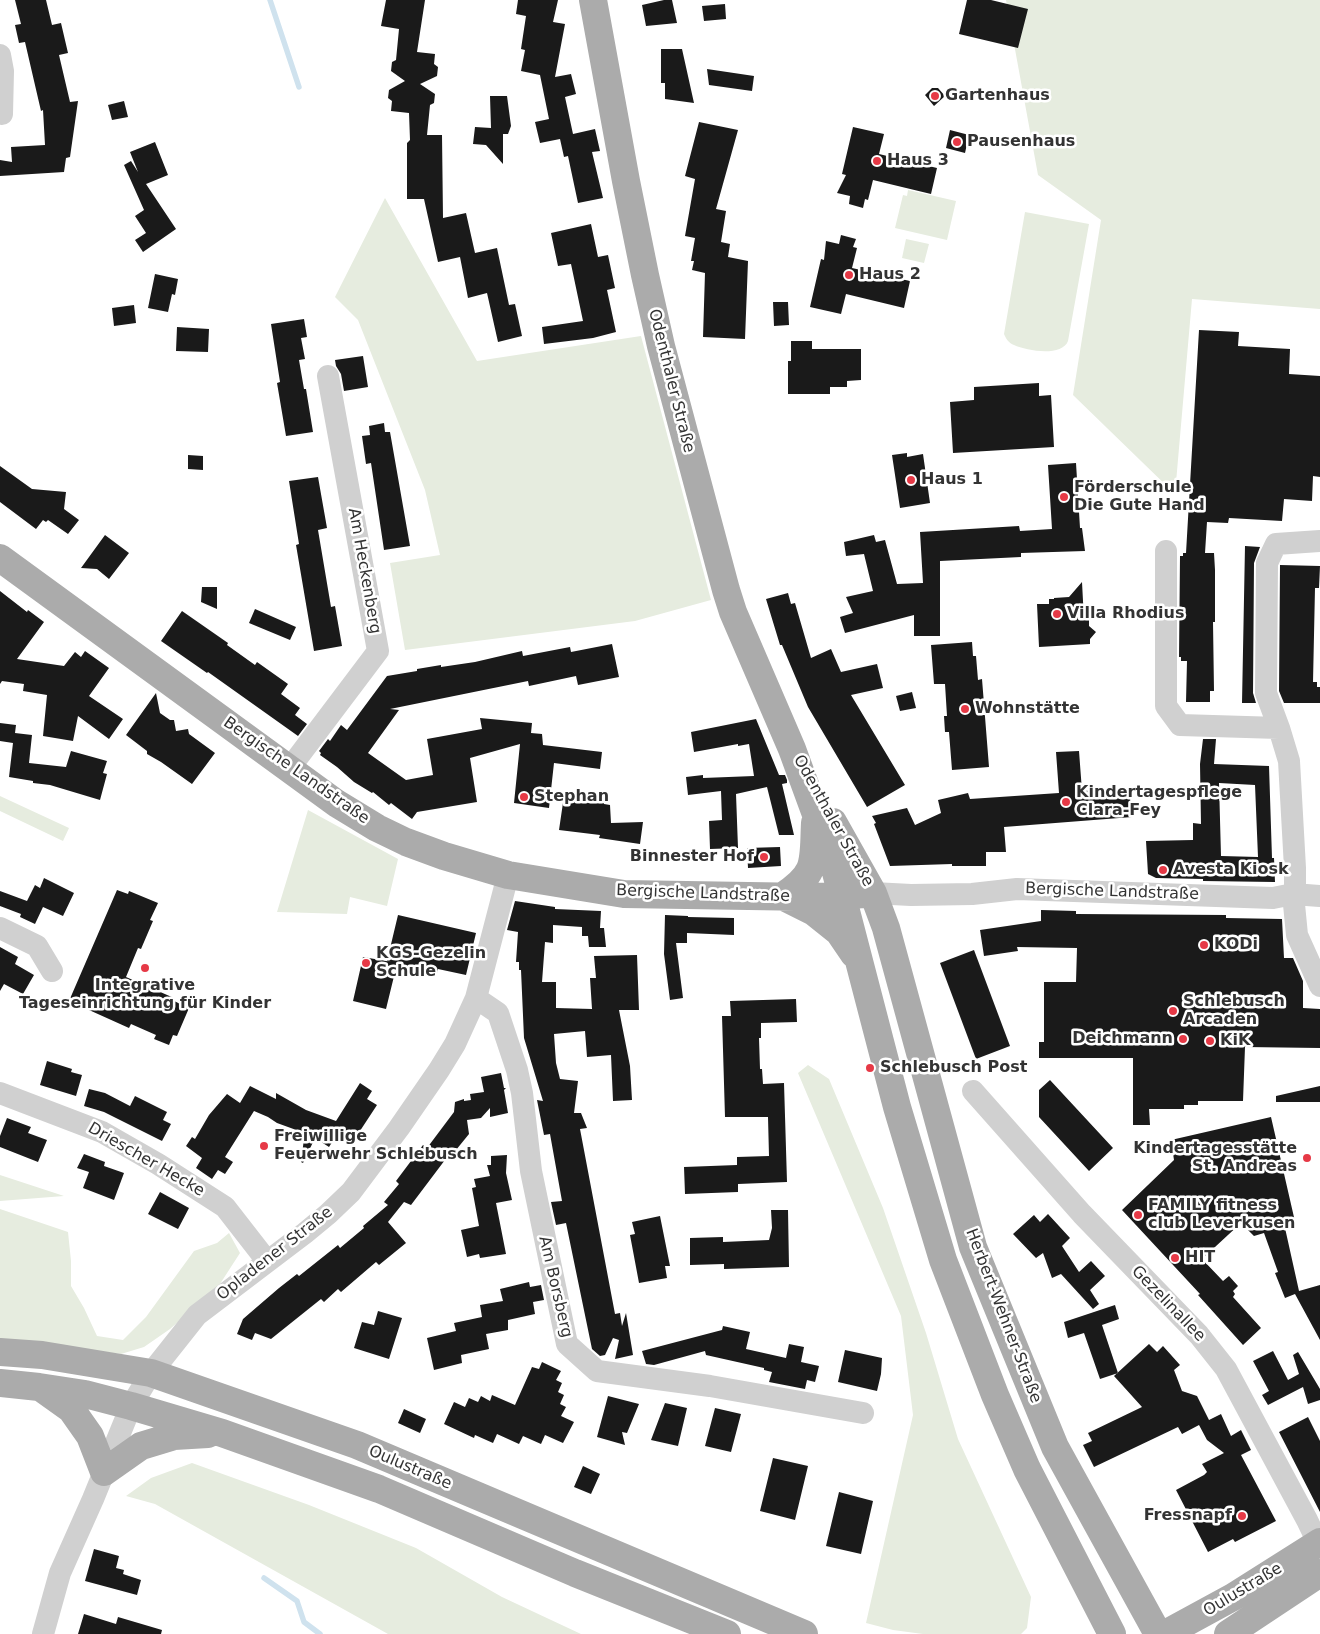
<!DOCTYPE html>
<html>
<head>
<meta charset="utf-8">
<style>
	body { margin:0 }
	canvas { display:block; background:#fff }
</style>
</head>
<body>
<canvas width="1320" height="1634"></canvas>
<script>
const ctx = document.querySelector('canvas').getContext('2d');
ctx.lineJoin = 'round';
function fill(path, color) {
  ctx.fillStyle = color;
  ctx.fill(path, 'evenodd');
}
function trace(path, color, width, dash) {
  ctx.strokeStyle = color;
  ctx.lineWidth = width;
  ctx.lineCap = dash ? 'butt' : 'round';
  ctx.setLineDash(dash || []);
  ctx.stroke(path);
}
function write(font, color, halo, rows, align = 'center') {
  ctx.font = font + ' "DejaVu Sans",sans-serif';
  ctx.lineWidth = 5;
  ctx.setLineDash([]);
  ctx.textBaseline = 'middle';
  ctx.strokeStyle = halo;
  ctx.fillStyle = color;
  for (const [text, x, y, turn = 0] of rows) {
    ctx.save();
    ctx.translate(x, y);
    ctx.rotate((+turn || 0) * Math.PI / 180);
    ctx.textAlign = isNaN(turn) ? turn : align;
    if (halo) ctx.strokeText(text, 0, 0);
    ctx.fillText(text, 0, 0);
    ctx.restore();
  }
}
fill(new Path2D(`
	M1006,0H1320V309L1192,299L1175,494L1073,395L1101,220L1038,175Z
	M908,190L956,201L947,240L895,228L903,195L907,196Z
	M385,198L477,361L641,336L711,600L635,621L405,650L390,563L440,555L425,490L358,320L335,297Z
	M1025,212L1089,224L1068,341C1062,357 1027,351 1014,345C1009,343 1006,339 1004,334Z
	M906,239L929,244L924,263L902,258Z
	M0,796L69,828L63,841L0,811Z
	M308,810L398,859L387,906L350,897L347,914L277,912Z
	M808,1065L829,1079L883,1208L926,1333L958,1439L1031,1597L1027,1628L1021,1634H923L893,1630L866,1623L913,1415L901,1316L798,1073Z
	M0,1175L64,1196L0,1201Z
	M0,1209L68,1232L71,1261V1286L84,1308L97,1336L123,1340L146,1317L194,1251L217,1243L229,1233L240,1253L218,1287L170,1329L144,1347L121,1354L44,1345L0,1342Z
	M192,1463L309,1505L416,1548L502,1597L581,1634H388L155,1504L126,1496L151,1478Z`), '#e6ecdf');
trace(new Path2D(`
	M270,0L299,87
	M264,1578L297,1601L304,1622L320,1634`), '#cfe2ee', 5.5);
fill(new Path2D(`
	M15,0H46L52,25L61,23L68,53L59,55L70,102L78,101L70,157L66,158L64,172L0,176V160L12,162L11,147L45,145L43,110L41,111L25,42L19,43L15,25L21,24Z
	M386,0H425L417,52L435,54L434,64L438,67L437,76L420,84L435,94L434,103L430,105L427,135H442L443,218L466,213L475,253L497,248L509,305L515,304L522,336L498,342L487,293L468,298L460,257L438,262L424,199H407V143L410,140L409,113L391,111L392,101L388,98L389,90L405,81L391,71L392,62L396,60L399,29L381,26Z
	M518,0H558L553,22L565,24L555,77L571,74L576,94L565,97L573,134L595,129L600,151L592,152L603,198L578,203L568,156L564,157L560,139L540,143L535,122L549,119L540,75L521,71L525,50L521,49L526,16L516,14Z
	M664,0H672L677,23L646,26L642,5Z
	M967,0H991L1028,9L1018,48L959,34Z
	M725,4L726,19L704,21L702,6Z
	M661,49H682L694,103L665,99V83H661Z
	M707,69L754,76L752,91L709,85Z
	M932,88H938L945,96L934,106L925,95Z
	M490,96H507L511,126L508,134H503V164L486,145L473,144L475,127L491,128Z
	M124,101L128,117L112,120L108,105Z
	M699,122L738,130L716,209L726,211L721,242L730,244L728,257L748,261L745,339L703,337L705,273L692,270L694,261H691L695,238L685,236L695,179L685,176Z
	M853,127L884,134L879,154L937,168L931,194L873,180L868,200L865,199L863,208L849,204L850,196L837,193L846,175L842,174Z
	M950,130L969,135L965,153L946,148Z
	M155,142L168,175L146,184L176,229L143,252L135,240L146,233L135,216L144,210L124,165L131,161L138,172L130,152Z
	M591,224L598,257L608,255L615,288L607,290L616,332L593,338L544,344L542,327L583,321L571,264L558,266L551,233Z
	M841,235L856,239L853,247L857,248L852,268L910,281L904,308L846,294L841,314L810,307L821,259L824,260L826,241L839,244Z
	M155,274L178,279L175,295L172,294L168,312L148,308Z
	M773,302H788L789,325L774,326Z
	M134,305L136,323L114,326L112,308Z
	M304,319L307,337L301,338L305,359L299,360L304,389H306L313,432L286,436L277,383L280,382L271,324Z
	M177,327L209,329L208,352L176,351Z
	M1199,330L1239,332L1238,346L1290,349L1289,374L1320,376V477L1313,476L1312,501L1284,499L1282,521L1229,518L1228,523L1207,522L1205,553H1214L1215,570V622H1213L1214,691H1210V702H1186L1187,661H1181V657H1179L1180,556H1183V553H1186Z
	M791,341H812V349H861V380L847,381V387H830V394H788V361H791Z
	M363,356L368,387L344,391L341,374L336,366L335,360Z
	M1039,383V396L1051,395L1054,447L953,453L950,402L974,400V387Z
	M384,423L385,432H390L410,546L384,550L371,463L366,464L362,436L370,435L369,426Z
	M907,453V457L923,454L930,503L900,508L892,455Z
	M188,455L203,456V470L188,469Z
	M1076,463L1080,528H1082L1085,551L1021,553V557L940,561V636H914V615L845,633L840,617L853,613L846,597L873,591L864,554L846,556L844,542L874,535L876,542L885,540L897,584L923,583L920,532L1019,526L1020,531L1052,529L1048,465Z
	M0,466L32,489L66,492L64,509L79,520L68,534L48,520L46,522L43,520L36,529L0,502Z
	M318,477L327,528L318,530L331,607L335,606L342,646L314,651L296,545L299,544L289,481Z
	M105,535L129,553L109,579L97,569L81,568Z
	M1245,546L1260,547L1254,563L1253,693L1256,703H1242Z
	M1280,565L1320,566L1319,588H1315L1313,682H1317V687H1320V703H1284L1279,691Z
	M1082,582L1084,620H1089V626L1096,632L1090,639V644L1039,647L1037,604H1049V599H1054V598L1069,597Z
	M202,587H217V609L201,602Z
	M0,591L27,612L28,610L44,622L17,659L64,666L75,652L81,657L85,651L109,668L89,696L123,719L109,739L78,716L73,741L43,736L47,695L23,691L24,684L2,681L0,684Z
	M788,593L791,604L795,603L811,658L831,649L841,672L877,664L883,688L851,695L905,785L867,807L808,707L782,645H780L766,599Z
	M255,609L296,627L290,640L249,623Z
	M182,611L228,643L227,645L255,665L257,662L288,684L281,694L300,708L295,715L307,724L298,736L208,672L207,673L161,641Z
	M972,642L973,656H976L978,680L982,679L989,767L952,770L949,732H945L944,716H947L945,684H934L931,645Z
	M612,644L619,677L578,685L576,676L529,686L528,681L390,709L399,710L368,753L406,780L433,775L427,739L482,729L480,718L532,723L531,733L542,734L543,745L602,752L600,769L554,763L549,808L514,803L520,744L470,758L477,802L417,812L412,819L391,803L389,805L373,792L372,793L354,782L337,767L320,755L321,753L319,751L328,739L330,741L341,725L347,730L387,676L417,671V669L441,665V667L475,662L522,651L523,656L570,647L571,652Z
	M912,692L916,708L900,711L896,696Z
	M156,693L160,713L170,720H174L176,731L188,729L189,734L215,753L192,784L161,762L147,754V751L126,735Z
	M756,719L779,775H785L787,780V783L782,784L794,835H779L767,787L736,794L738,848L710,849L709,821L722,820L721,791L688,795L686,777L703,775V778L754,776L749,744L738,746V744L694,752L691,732Z
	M0,723L16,725L15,733L32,735L29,763L66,767L71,751L107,761L103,773L107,774L100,800L50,785L33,783V781L9,777L13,743L0,741Z
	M1203,739H1216L1214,764L1269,766L1272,858H1274L1275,882L1203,881V879L1156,878L1148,874L1146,841L1193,840V823L1201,824L1200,764ZM1219,783L1255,785L1258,857L1221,856Z
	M1079,751L1082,791L1129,788L1132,817L1004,827L1006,852H986V866H952V864L890,866L874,824L876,823L872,816L907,808L915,825L941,813L938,800L968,793L970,799L1059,793L1056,752Z
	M564,796L604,802V804L610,805L611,823L643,822L640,844L599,838L600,835L559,830Z
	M780,847L781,866L748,868L747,848Z
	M44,878L74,893L63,916L43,907L35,924L20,917L21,914L0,906V891L27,901L35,885L40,888Z
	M117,890L128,894L129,891L158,903L150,920L153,921L141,949L138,948L126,977L174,998L172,1000L189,1008L177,1036L173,1035L169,1045L154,1039L156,1035L131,1024L129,1028L69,1001Z
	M515,901L555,907V909L601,911L600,928H604L606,947H589L588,936H582V927L553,925V943L545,942L542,982H556V1008L592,1009L590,978H596L594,956L637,955L639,1010H619L630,1066L632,1100L613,1101L611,1055L587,1057L585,1031L554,1034L556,1063L560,1079L578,1081L574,1113H581L587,1128L580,1129L615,1314L620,1313L622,1326L626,1313L633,1355L615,1359L619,1340L613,1338L605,1355L600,1356L592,1349L566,1223L556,1225L551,1202L562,1201L550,1134L544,1135L537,1100L543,1101L524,1038L521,970H519V962H516L518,932L507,930Z
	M1041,910L1076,911V914L1226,915V918L1282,919L1284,958H1293L1303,981V1008L1320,1009V1048L1245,1047L1243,1101H1198V1105H1184V1109H1149L1150,1125H1133V1058H1039V1042H1044V982H1076L1077,948L1017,947L1018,951L984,956L980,930L1041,921Z
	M398,915L476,933L466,975L438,969L437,973L397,964L386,1009L353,1001L363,957L392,962L387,961Z
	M665,915L688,916V917L734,918V935L687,933V943H676L683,998L670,1000L664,954Z
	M0,947L18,957L15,964L34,975L23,994L4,984L0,991Z
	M974,950L1010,1046L976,1059L940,963Z
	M796,999L797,1022L761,1023V1038H759L760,1069H762L763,1084L784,1083L787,1182L738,1184V1192L685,1194L684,1167L737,1165V1157L769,1156L768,1117H725L722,1016H731L730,1001Z
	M47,1061L72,1069L71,1072L82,1075L76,1096L40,1085Z
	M501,1073L504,1088H506L504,1090L508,1113L490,1117V1108L481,1118L467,1120L469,1134L456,1150L454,1148L411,1205L404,1202L388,1222L406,1243L379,1265L376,1262L341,1292L338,1289L324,1302L321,1299L271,1339L255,1333L252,1340L237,1334L243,1319L279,1288L297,1274L299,1276L338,1245L340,1248L364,1228L363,1226L388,1205L384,1202L399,1184L396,1181L423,1145L427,1148L454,1112L455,1102L464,1099V1101L471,1100L470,1094L484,1092L481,1077Z
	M1050,1080L1113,1148L1089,1171L1039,1117V1090Z
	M360,1083L372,1091L367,1099L377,1105L356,1137L353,1136L348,1144L336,1136L329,1147L315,1138L303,1163L301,1162L305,1131H299L277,1123L268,1117L254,1111L225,1157L233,1162L225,1174L218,1170L212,1179L196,1168L202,1158L186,1146L192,1137L195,1139L209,1115L227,1094L240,1103L250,1086L276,1099V1093L306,1110L336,1121Z
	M1320,1086V1102H1276V1096Z
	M89,1089L105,1093L130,1106L135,1096L167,1112L163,1120L171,1124L162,1141L104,1112L84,1106Z
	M1271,1117L1296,1226L1285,1228L1299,1291L1320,1285V1340L1295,1294L1285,1298L1275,1273L1278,1272L1264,1233L1254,1236L1241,1223L1202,1259L1223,1281L1229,1276L1238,1286L1233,1291L1235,1294L1233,1297L1261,1328L1243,1345L1198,1295L1200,1294L1122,1210L1174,1160L1171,1140Z
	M7,1118L31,1127L28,1133L47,1140L38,1162L0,1147V1136Z
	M84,1154L105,1162L104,1166L124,1173L114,1200L83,1188L89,1172L77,1168Z
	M507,1155L506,1173L512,1200L496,1203L506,1254L480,1258L479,1254L467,1257L461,1230L479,1226L472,1188L476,1187L474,1179L490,1176L487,1165H491V1156Z
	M160,1192L189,1208L178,1229L148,1214Z
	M771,1210H788L789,1267L724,1269V1264L690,1265V1238L723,1237V1242L769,1240L772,1228Z
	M1048,1214L1070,1238L1062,1246L1079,1272L1091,1261L1105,1276L1090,1290L1099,1304L1093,1309L1061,1274L1052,1278L1043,1253L1036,1258L1013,1234L1034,1215L1040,1222Z
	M660,1216L670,1266H665L667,1278L639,1283L630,1235L635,1234L632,1222Z
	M529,1282L530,1287L541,1285L544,1300L533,1302L535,1314L508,1320V1330L486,1334L489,1349L461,1355L462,1363L434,1370L427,1338L456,1331L454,1323L482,1317L480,1305L503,1301L500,1289Z
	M1115,1305L1119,1319L1102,1325L1118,1373L1100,1379L1084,1333L1068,1338L1064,1322Z
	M378,1311L402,1318L389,1359L354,1348L362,1322L374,1325Z
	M723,1326L750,1332L746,1349L786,1358L789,1344L804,1347L801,1362L819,1366L815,1382L807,1380L805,1389L769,1382L772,1372L764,1370V1368L706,1355L705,1351L654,1365L646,1364L642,1351L722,1330Z
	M1149,1344L1157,1352L1163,1346L1180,1365L1174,1370L1182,1391L1197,1396L1209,1420L1221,1414L1231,1436L1241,1430L1251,1450L1241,1455L1276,1521L1235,1542L1233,1539L1208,1552L1176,1490L1204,1475L1207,1472L1202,1464L1224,1453L1207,1440L1199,1425L1182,1434L1178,1427L1094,1467L1083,1445L1092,1441L1088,1433L1142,1407L1114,1376Z
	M845,1350L882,1358L881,1374L877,1391L838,1382Z
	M1273,1351L1288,1380L1299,1374L1293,1355L1298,1352L1320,1389V1400L1308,1404L1303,1387L1268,1405L1262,1395L1269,1391L1253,1361Z
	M542,1362L561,1371L556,1380L562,1383L558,1392L564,1395L560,1404L566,1407L561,1416L574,1422L563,1443L545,1435L541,1444L523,1436L519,1444L497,1434L493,1443L475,1435L474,1438L444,1424L454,1402L465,1407L469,1398L478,1402L481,1396L490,1401L492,1395L515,1405L532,1367L539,1369Z
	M608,1396L639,1404L627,1433L622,1432L625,1445L597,1437Z
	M665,1403L687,1408L678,1446L651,1440Z
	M715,1408L741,1414L731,1452L705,1446Z
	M404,1409L426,1419L420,1433L398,1423Z
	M1308,1417L1320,1441V1512L1279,1432Z
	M773,1458L808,1466L795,1520L760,1511Z
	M583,1466L600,1474L591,1494L574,1487Z
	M839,1492L873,1501L861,1554L826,1546Z
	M94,1549L119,1556L116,1568L124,1570L123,1574L141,1580L137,1595L85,1581Z
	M84,1614L116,1624L118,1617L162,1630L161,1634H78Z`), '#1a1a1a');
trace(new Path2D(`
	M0,55L3,71L2,114
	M1320,541L1276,544L1267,563L1266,693L1279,728L1289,761L1295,868V889L1293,894L1297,935L1320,986
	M1166,551V706L1180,725L1279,728
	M289,769L378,651L328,376
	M873,893L911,895L972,894L1017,889L1273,898L1293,894L1320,896
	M0,928L37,946L52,971
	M476,998L498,1013L517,1070L522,1093L531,1171L567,1344L597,1371L710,1386L863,1413
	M973,1091L1082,1214L1199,1335L1226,1369L1307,1520L1320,1547
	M0,1093L102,1132L158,1164L225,1207L267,1261
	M43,1634L60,1573L93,1499L131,1406L151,1373L197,1315L305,1233L328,1214L351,1192L399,1128L439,1070L455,1044L476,998L508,875`), '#d0d0d0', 22);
trace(new Path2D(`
	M593,0L626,181L645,275L661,346L726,590L733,612L792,749L833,861L897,1107L943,1260L995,1395L1027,1469L1112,1634
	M0,558L336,803L377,828L406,842L444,856L508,875L624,894L811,897L843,896L873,893
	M833,822L873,893L886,928L973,1247L1055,1447L1158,1634
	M783,896C818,873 813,862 815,823
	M786,898L814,912L839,932L854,954
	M0,1352L42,1355L151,1373L357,1445L804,1634
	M0,1383L39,1387L85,1394L131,1406L222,1433L379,1489L575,1573L727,1634
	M43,1389L71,1409L90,1436L104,1472L141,1446L174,1436L208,1434
	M1165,1634L1233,1597L1320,1542
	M1228,1634L1320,1573`), '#ababab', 28);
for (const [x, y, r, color] of [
	[935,96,5,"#e63946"],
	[957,142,5,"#e63946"],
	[877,161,5,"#e63946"],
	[849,275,5,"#e63946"],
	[911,480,5,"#e63946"],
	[1064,497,5,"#e63946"],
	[1057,614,5,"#e63946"],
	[965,709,5,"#e63946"],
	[524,797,5,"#e63946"],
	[1066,802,5,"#e63946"],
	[764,857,5,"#e63946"],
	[1163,870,5,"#e63946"],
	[1204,945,5,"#e63946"],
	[366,963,5,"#e63946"],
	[145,968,5,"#e63946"],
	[1173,1011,5,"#e63946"],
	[1183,1039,5,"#e63946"],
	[1210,1041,5,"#e63946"],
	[870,1068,5,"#e63946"],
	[264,1146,5,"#e63946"],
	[1307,1158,5,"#e63946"],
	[1138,1215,5,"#e63946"],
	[1175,1258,5,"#e63946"],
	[1242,1516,5,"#e63946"]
]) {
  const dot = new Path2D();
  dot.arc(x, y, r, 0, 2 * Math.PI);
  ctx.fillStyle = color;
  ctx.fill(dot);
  trace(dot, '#fff', 2);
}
write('bold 16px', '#333', '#fff', [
	["Gartenhaus",945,96],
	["Pausenhaus",967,142],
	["Haus 3",887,161],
	["Haus 2",859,275],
	["Haus 1",921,480],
	["Förderschule",1074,488],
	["Die Gute Hand",1074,506],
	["Villa Rhodius",1067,614],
	["Wohnstätte",975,709],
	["Kindertagespflege",1076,793],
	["Clara-Fey",1076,811],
	["Stephan",534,797],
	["Binnester Hof",754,857,"right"],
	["Avesta Kiosk",1173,870],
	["KODi",1214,945],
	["KGS-Gezelin",376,954],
	["Schule",376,972],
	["Integrative",145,986,"center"],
	["Tageseinrichtung für Kinder",145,1004,"center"],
	["Schlebusch",1183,1002],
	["Arcaden",1183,1020],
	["Deichmann",1173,1039,"right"],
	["KiK",1220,1041],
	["Schlebusch Post",880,1068],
	["Freiwillige",274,1137],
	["Feuerwehr Schlebusch",274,1155],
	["Kindertagesstätte",1297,1149,"right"],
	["St. Andreas",1297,1167,"right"],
	["FAMILY fitness",1148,1206],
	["club Leverkusen",1148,1224],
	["HIT",1185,1258],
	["Fressnapf",1232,1516,"right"]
], 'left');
write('16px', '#333', '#fff', [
	["Odenthaler Straße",671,381,76],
	["Am Heckenberg",364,571,80],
	["Bergische Landstraße",296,771,35],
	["Odenthaler Straße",833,821,61],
	["Bergische Landstraße",1112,892,2],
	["Bergische Landstraße",703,894,2],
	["Driescher Hecke",146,1160,30],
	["Opladener Straße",275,1254,-38],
	["Am Borsberg",555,1287,77],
	["Gezelinallee",1168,1304,46],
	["Herbert-Wehner-Straße",1003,1316,69],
	["Oulustraße",410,1468,23],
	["Oulustraße",1243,1590,-31]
]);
</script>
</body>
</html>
